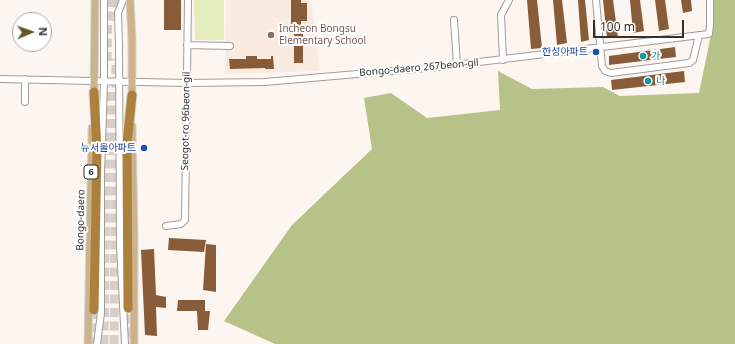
<!DOCTYPE html>
<html>
<head>
<meta charset="utf-8">
<style>
	body { margin:0 }
	#map { position:relative; width:735px; height:344px; overflow:hidden; background:#fdf6f0; font-family:"Noto Sans",sans-serif }
	canvas { display:block }
	.north { position:absolute; left:12px; top:12px; width:40px; height:40px; box-sizing:border-box; background:#fff; border:1px solid #adacab; border-radius:50%; rotate:88deg; font-size:11px; font-weight:700; line-height:16px; text-align:center; color:#33302e }
	.north::after { content:''; display:block; margin:auto; width:14px; height:18px; background:#635724; clip-path:polygon(50% 0,100% 100%,50% 72%,0 100%) }
	.scale { position:absolute; left:593px; top:20px; width:91px; height:18px; box-sizing:border-box; border:2px solid #33302e; border-top:0; padding-left:5px; font-size:12px; line-height:14px; white-space:nowrap; color:#33302e; -webkit-text-stroke:3px #fff; paint-order:stroke }
</style>
</head>
<body>
<div id="map">
<canvas width="735" height="344"></canvas>
<div class="north">N</div>
<div class="scale">100 m</div>
</div>
<script>
const ctx = document.querySelector('canvas').getContext('2d');
ctx.lineJoin = 'round';
function fill(path, color) {
  ctx.fillStyle = color;
  ctx.fill(path, 'evenodd');
}
function trace(path, color, width, dash) {
  ctx.strokeStyle = color;
  ctx.lineWidth = width;
  ctx.lineCap = dash ? 'butt' : 'round';
  ctx.setLineDash(dash || []);
  ctx.stroke(path);
}
function write(font, color, halo, rows, align = 'center') {
  ctx.font = font + ' "Noto Sans","Noto Sans KR",sans-serif';
  ctx.lineWidth = 4;
  ctx.setLineDash([]);
  ctx.textBaseline = 'middle';
  ctx.strokeStyle = halo;
  ctx.fillStyle = color;
  for (const [text, x, y, turn = 0] of rows) {
    ctx.save();
    ctx.translate(x, y);
    ctx.rotate((+turn || 0) * Math.PI / 180);
    ctx.textAlign = isNaN(turn) ? turn : align;
    if (halo) ctx.strokeText(text, 0, 0);
    ctx.fillText(text, 0, 0);
    ctx.restore();
  }
}
fill(new Path2D(`
	M226,0H311L320,71L225,74Z`), '#f9ebe0');
fill(new Path2D(`
	M194,0H224V40H195Z`), '#e3ecbd');
fill(new Path2D(`
	M712,0H735V344H275L224,321L292,225L372,149L364,98L391,93L427,118L500,110L498,71L532,89L603,87L620,96L699,93L711,35Z`), '#b7c289');
fill(new Path2D(`
	M164,0H181V30H164Z
	M291,0H301V3H307V21H301V29H303V63H294V28H291Z
	M527,0H537L542,48L531,49Z
	M553,0H562L567,43L557,45Z
	M578,0H585L589,40L581,42Z
	M603,0H613L618,37L607,38Z
	M630,0H640L644,31L633,33Z
	M655,0H665L669,29L659,31Z
	M681,0H691L692,11L683,13Z
	M675,47L676,57L609,65V56Z
	M246,56H257V59H271V56H273L274,69H265V68L230,69L229,59H246Z
	M684,71L685,82L612,90L611,80Z
	M169,238L206,240L204,252L168,250Z
	M206,244L216,245V292L203,290Z
	M154,249L156,295L166,297V308L156,307L157,336L145,335L141,250Z
	M178,300H205V311H210L208,330H198L197,311H177Z`), '#885c39');
trace(new Path2D(`
	M117,21V0
	M107,61L108,0
	M94,310L95,344
	M126,337L128,308
	M104,344L107,87
	M114,344L116,59`), '#d5cec9', 9, [9, 4.5]);
const minor = new Path2D(`
	M123,0L118,13L119,45L120,246L125,344
	M596,0L602,66L605,71L611,73L689,63L693,60L699,35
	M454,20L457,65
	M187,45L230,46
	M503,60L501,15L509,0
	M0,79L187,83L265,82L438,67L709,34L710,25V0
	M25,79V102
	M166,226L181,224L185,220L188,0
	M97,344L101,313V174L104,81V0`);
const major = new Path2D(`
	M130,0L132,38V100
	M94,96L95,0
	M132,126L134,233V344
	M88,344L92,128`);
const highway = new Path2D(`
	M94,92L97,150L94,310
	M128,308L127,143L132,95`);
trace(minor, '#a29b96', 8);
trace(major, '#d6d6d5', 9);
trace(highway, '#d6d6d5', 11);
trace(minor, '#fff', 6);
trace(major, '#cdb38b', 7);
trace(highway, '#ac813d', 9);
for (const [x, y, r, color] of [
	[271,35,4,"#8d6e63"],
	[596,52,4,"#1a4fb4"],
	[643,56,4,"#0f9aa8"],
	[648,81,4,"#0f9aa8"],
	[144,148,4,"#1a4fb4"]
]) {
  const dot = new Path2D();
  dot.arc(x, y, r, 0, 2 * Math.PI);
  ctx.fillStyle = color;
  ctx.fill(dot);
  trace(dot, '#fff', 1.5);
}
for (const [x, y, w] of [
	[91,172,14]
]) {
  const box = new Path2D();
  box.roundRect(x - w / 2, y - 7, w, 14, 3);
  ctx.fillStyle = '#fff';
  ctx.fill(box);
  trace(box, '#33302e', 1);
}
write('bold 9px', '#33302e', null, [
	["6",91,172]
]);
write('10px', '#785e54', '#fff', [
	["Incheon Bongsu",279,29],
	["Elementary School",279,41]
], 'left');
write('10px', '#164399', '#fff', [
	["한성아파트",588,52],
	["뉴서울아파트",136,148]
], 'right');
write('10px', '#0d838f', '#fff', [
	["가",651,56],
	["나",656,81]
], 'left');
write('10px', '#33302e', '#fff', [
	["Bongo-daero 267beon-gil",419,68,-5],
	["Seogot-ro 96beon-gil",186,121,-89],
	["Bongo-daero",81,220,-89]
]);
</script>
</body>
</html>
